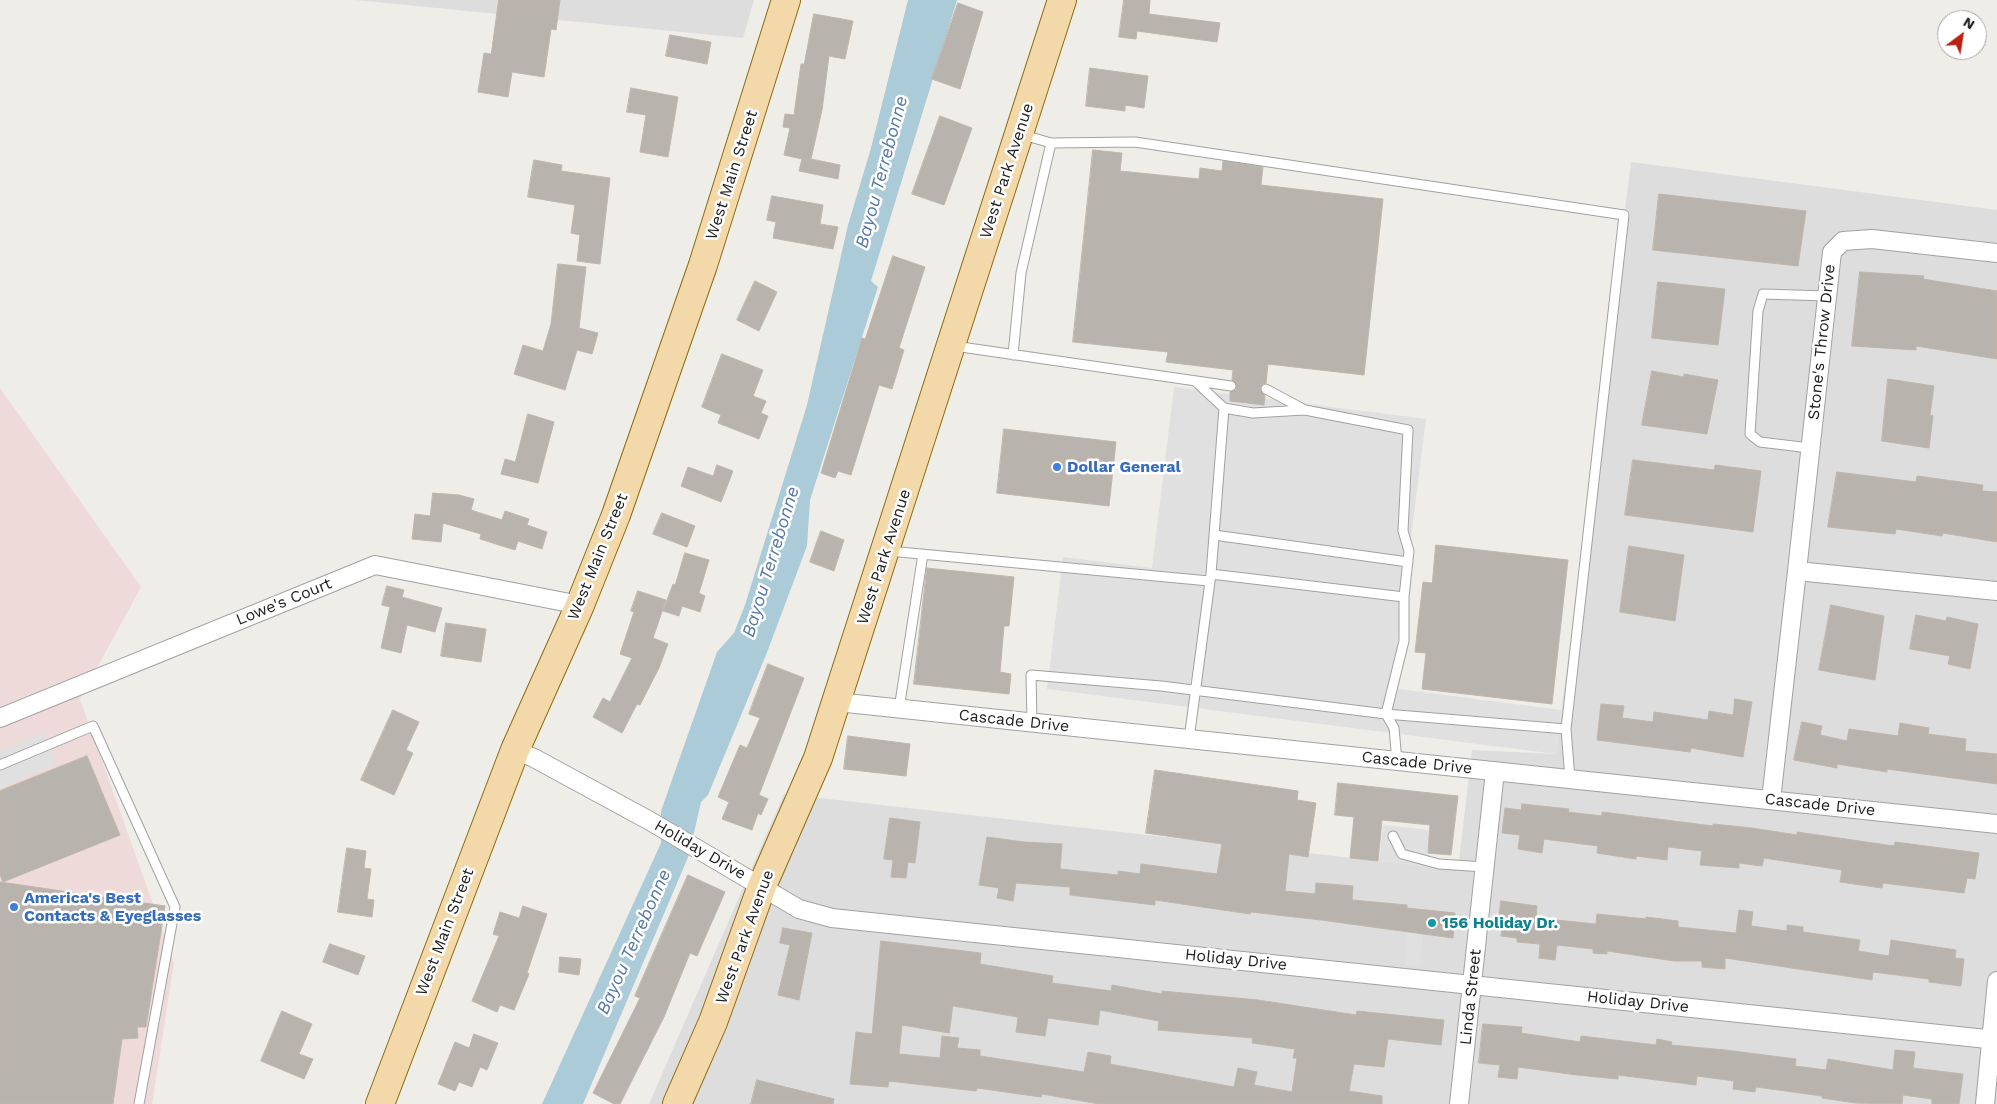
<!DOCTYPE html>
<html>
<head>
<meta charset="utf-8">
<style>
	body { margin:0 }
	#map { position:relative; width:1997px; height:1104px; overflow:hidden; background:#efede7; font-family:"Work Sans",sans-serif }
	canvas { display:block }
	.north { position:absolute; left:1937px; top:10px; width:50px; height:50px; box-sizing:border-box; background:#fff; border:1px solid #a6a6a6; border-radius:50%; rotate:31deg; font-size:14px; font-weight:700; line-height:20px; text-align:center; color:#202020 }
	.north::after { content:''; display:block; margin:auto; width:18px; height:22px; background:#bc2014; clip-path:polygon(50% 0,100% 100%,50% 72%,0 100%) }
</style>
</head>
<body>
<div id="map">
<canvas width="1997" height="1104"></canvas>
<div class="north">N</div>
</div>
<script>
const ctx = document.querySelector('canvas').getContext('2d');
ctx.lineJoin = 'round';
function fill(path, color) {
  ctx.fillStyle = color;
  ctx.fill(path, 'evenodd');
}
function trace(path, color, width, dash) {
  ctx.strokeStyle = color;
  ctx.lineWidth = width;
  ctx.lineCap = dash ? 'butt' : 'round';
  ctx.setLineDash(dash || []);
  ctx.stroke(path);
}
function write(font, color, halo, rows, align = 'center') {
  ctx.font = font + ' "Work Sans",sans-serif';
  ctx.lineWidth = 5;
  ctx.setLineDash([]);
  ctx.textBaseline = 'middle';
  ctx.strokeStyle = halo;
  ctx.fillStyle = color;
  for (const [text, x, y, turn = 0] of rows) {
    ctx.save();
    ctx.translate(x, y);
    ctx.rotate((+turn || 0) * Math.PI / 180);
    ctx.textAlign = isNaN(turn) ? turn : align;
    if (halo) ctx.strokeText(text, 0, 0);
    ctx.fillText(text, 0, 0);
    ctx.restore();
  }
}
fill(new Path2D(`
	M355,0H754L743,38Z
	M1631,162L1997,210V1104H649L784,794L1458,870L1472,750L1556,754Z`), '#dedddd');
fill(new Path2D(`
	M0,388L141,587L80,699L174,963L152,1104H0Z`), '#eedbd9');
fill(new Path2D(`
	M1174,387L1426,419L1392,688L1561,710L1556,754L1047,689L1063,557L1152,568Z
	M44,732L57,764L0,788V751Z
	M1383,825L1430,830L1427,857L1468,861L1467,870L1379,862Z
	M1408,932L1423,934L1420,967L1404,965Z`), '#e0e0e0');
fill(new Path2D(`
	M908,0H957L871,281L878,287L810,500L807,546L766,655L708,795L701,802L689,855L583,1104H542L661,843V811L717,652L734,633L745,605L807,405L848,225L871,148Z`), '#accbd9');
const building = new Path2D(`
	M499,0H560L556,30L551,29L544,77L512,72L508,97L478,92L484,53L491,54Z
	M1124,0H1150L1149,14L1220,23L1217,42L1137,31L1136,39L1119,37Z
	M958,3L983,12L960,89L932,79Z
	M814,14L853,21L845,59L829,56L822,110L811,159L840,165L838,179L799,171L802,159L784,155L790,128L783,127L785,114L794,115L801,64H804Z
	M670,35L711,42L707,64L666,56Z
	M1090,68L1148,76L1144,108L1125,105V111L1086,106Z
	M631,88L678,97L668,157L640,152L646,115L627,112Z
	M940,116L972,128L944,205L912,194Z
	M1093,150L1122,153L1120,171L1199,179L1200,168L1222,171L1223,161L1263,167L1261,185L1383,199L1364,375L1268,364L1266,383L1262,384L1260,389L1265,396L1264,405L1230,401V392L1236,390L1237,386L1232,380L1233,370L1166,362L1168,352L1073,342Z
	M534,160L562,165L561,171L610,178L600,264L577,261L580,235L571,233L575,205L528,197Z
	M1659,194L1806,211L1798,266L1653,250Z
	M772,196L823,205L820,224L838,227L833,249L773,238L776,222L767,220Z
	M893,256L925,267L899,348L904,350L892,389L879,385L851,475L838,471L835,478L821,473L862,338L865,339Z
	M558,264L586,267L579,328L598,333L592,354L577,350L565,390L514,374L523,345L543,351L551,324Z
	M1860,272L1924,276L1923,279L1997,291V359L1916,346V350L1852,346Z
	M755,281L777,292L759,331L737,320Z
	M1658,282L1725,289L1718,345L1652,338Z
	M722,354L763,370L753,396L766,401L761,413L768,416L759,439L718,423L721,415L702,407Z
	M1652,371L1684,377V374L1718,380L1707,434L1642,425Z
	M1888,379L1934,386L1930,415L1933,416L1929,448L1882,441Z
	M528,414L554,422L538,483L501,474L505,459L515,462Z
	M1004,429L1116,442L1109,506L997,493Z
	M1633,460L1714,470L1715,465L1761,471L1753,532L1625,515Z
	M717,465L733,471L721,502L681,486L688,467L713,476Z
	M1837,472L1916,482L1917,476L1983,485L1982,491L1997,492V542L1943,533L1942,536L1896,529L1895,534L1828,527Z
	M433,493L459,495L474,499L471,510L502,520L505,511L529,519L527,525L547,532L542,549L518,541L515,550L480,539L481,534L443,523L441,542L412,539L415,514L430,516Z
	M662,513L695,526L687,547L653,534Z
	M821,531L844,540L834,571L810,562Z
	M1436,545L1568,560L1552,704L1422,689L1426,653L1415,652L1423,582L1432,583Z
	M1629,546L1684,555L1675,621L1620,612Z
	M685,553L709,560L699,593L705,596L700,612L682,606L679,616L663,611L673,584L675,585Z
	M927,568L1014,577L1009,626H1004L1000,672L1011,674L1009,694L914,684Z
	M387,586L404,590L402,597L442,608L435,632L407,625L401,653L381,648L390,607L382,605Z
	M638,591L666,600L653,638L668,644L659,668L640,705L637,704L622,733L593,717L603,698L610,702L632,658L620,654L634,612L631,611Z
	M1831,605L1884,616L1875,680L1819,670Z
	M1916,615L1946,621L1947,617L1978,624L1970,669L1948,664L1950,656L1910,649Z
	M446,623L486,629L481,662L441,656Z
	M768,664L804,678L759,795L768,799L761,815L758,813L752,830L722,819L729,802L718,797L740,745L747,748L760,718L749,714Z
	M1735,699L1752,702L1743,757L1691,748L1690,752L1597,740L1601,704L1624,706L1622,718L1653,722L1654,712L1708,720L1709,711L1733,715Z
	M393,710L419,722L406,750L413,753L394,795L361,780Z
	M1802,722L1822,726L1820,735L1847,741L1849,729L1898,736L1900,723L1929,728L1928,734L1966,739L1965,751L1997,754V784L1887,769V772L1837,764V768L1794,760Z
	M848,736L910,744L906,776L844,769Z
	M87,756L120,835L3,882L0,875V791Z
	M1155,770L1298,791L1297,800L1316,803L1308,857L1289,854L1285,891L1315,894L1316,883L1353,886L1352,900L1407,905V908L1455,913L1453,938L1321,920L1251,912L1250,914L1155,900V905L1070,895V887L1016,883L1013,901L997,898L999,888L979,885L987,837L1024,842L1062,844L1060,869L1118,875V871L1140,874L1141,864L1217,874L1222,844L1146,833Z
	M1338,783L1458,796L1451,855L1428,853L1430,825L1382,820L1378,861L1350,858L1354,817L1335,815Z
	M1522,804L1569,809L1568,812L1602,816V812L1713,826V824L1752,828L1797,835V832L1894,846L1895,842L1979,853L1975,879L1967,878L1964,893L1883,883L1882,888L1840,882L1842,870L1764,858L1762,866L1739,863V868L1700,865L1702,851L1668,847L1667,860L1636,856V859L1597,853L1598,846L1544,839L1542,853L1518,849L1520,835L1502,833L1505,808L1521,810Z
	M890,818L920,822L915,863L908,862L906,878L891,877L893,860L884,859Z
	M347,848L366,851L364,868L371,869L367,899L374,900L372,917L338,912Z
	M688,875L725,892L697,956L690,953L664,1017L620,1104H614L593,1093L640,998L635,996Z
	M0,882L165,906L146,1027H137L138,1038L122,1039L113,1104H0Z
	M1501,901L1537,906L1536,918L1596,924L1597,914L1646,919V917L1678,921V927L1736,933L1739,910L1753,912L1751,926L1787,931V925L1803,927V932L1860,940L1858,951L1889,956L1891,940L1956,950L1955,958L1964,959L1961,986L1929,982V979L1873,972L1872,980L1725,958V969L1702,967V961H1674L1607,951V954L1593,953V949L1557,945L1555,960L1539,958L1540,944L1517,942V938L1501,936L1503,920H1499Z
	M523,906L547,914L527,973L529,974L514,1010L500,1005L497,1012L472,1001L499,936L493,934L500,912L519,918Z
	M783,928L812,933L799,1000L778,995L790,945L780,943Z
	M881,941L981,953L980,964L1053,976L1052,983L1111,991L1112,985L1162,994V991L1258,1000L1356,1015L1357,1011L1444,1020L1441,1045L1388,1039L1384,1067L1354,1064L1349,1091L1382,1096V1104H1099L1042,1094L1041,1097L977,1088L976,1091L889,1081L888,1087L850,1084L856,1032L872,1034ZM953,1006L1018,1017L1016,1032L1045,1036L1048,1018L1098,1025L1100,1010L1159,1021L1158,1030L1253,1038L1252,1043L1295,1049L1293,1058H1297L1292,1092L1254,1085L1257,1072L1238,1068L1234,1087L1110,1064L1111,1056L1088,1052L1084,1072L980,1056V1050L957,1048L959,1038L942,1036L940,1058L899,1054L902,1025L949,1033Z
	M330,944L365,956L358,975L323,962Z
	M560,957L581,959L579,975L559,972Z
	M282,1011L312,1024L299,1054L313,1059L304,1079L261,1061Z
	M1483,1024L1522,1027L1521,1033L1580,1042L1581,1036L1656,1045L1657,1039L1672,1042L1671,1045L1725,1050L1796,1059L1795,1066L1826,1070L1828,1059L1893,1070L1895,1050L1915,1052L1913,1068L1963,1074L1959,1104H1932V1099L1903,1095L1902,1104L1856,1103L1822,1098V1096L1756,1087L1755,1092L1733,1089L1734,1081L1697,1076L1696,1085L1618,1075V1079L1577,1075L1518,1067L1517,1079L1498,1077L1500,1065L1479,1063Z
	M474,1034L498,1043L487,1070L480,1067L472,1087L459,1082L455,1091L438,1084L455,1042L469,1048Z
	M757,1080L834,1099L833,1104H751Z`);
fill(building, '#b9b3ad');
trace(building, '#c0b6ab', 1);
const service = new Path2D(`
	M1051,143L1135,142L1624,215L1566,729
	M954,346L1231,386
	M1013,355L1021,273L1051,143L1020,134
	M1195,381L1224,408L1253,413L1304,410
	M1810,448L1760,442L1750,434L1758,311L1763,294L1827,296
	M1214,535L1408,562
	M889,551L1209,581
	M1211,574L1404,597
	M899,709L923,554
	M1386,714L1566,729L1570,779
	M1386,714L1394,728L1397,761
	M1032,722L1031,675L1161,686L1386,714L1404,641V597L1409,551L1403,531L1408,430L1305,410L1266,389
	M1189,739L1211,574L1224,408
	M0,765L93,726L175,907L139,1104
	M1393,836L1402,854L1439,864L1485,867`);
const minor = new Path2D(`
	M1997,253L1872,239L1843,241L1832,252L1797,571L1997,591
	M837,702L1997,824
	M0,718L375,565L580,605
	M515,750L534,758L650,821L799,909L832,918L1997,1040
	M1771,800L1797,571
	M1459,1104L1495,771
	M1985,1104L1997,981`);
const primary = new Path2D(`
	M380,1104L515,750L580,605L616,515L703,265L786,0
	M677,1104L713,1022L762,886L818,758L1062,0`);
trace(service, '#a1a1a1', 11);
trace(minor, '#a1a1a1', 20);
trace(primary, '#8d6c0f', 30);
trace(service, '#fff', 9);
trace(minor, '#fff', 18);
trace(primary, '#f3d8a9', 28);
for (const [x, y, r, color] of [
	[1057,467,5,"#3f7fe0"],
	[14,907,5,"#3f7fe0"],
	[1432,923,5,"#0f9aa8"]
]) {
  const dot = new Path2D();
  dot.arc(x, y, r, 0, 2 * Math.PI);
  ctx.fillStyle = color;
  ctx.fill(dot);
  trace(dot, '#fff', 2);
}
write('16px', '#202020', '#fff', [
	["West Park Avenue",1007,171,-72],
	["West Main Street",732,175,-72],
	["Stone's Throw Drive",1822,342,-84],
	["West Main Street",598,557,-68],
	["West Park Avenue",884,557,-72],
	["Lowe's Court",284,602,-22],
	["Cascade Drive",1014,721,6],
	["Cascade Drive",1417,763,6],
	["Cascade Drive",1820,805,6],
	["Holiday Drive",700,850,30],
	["West Main Street",445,932,-69],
	["West Park Avenue",745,937,-70],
	["Holiday Drive",1236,960,6],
	["Linda Street",1471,997,-84],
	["Holiday Drive",1638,1002,6]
]);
write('bold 16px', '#366cbe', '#fff', [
	["Dollar General",1067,467],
	["America's Best",24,898],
	["Contacts & Eyeglasses",24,916]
], 'left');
write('bold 16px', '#0d838f', '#fff', [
	["156 Holiday Dr.",1442,923]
], 'left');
write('italic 18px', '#5578a7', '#fff', [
	["Bayou Terrebonne",882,172,-75],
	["Bayou Terrebonne",771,562,-73],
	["Bayou Terrebonne",634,942,-66]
]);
</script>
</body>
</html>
